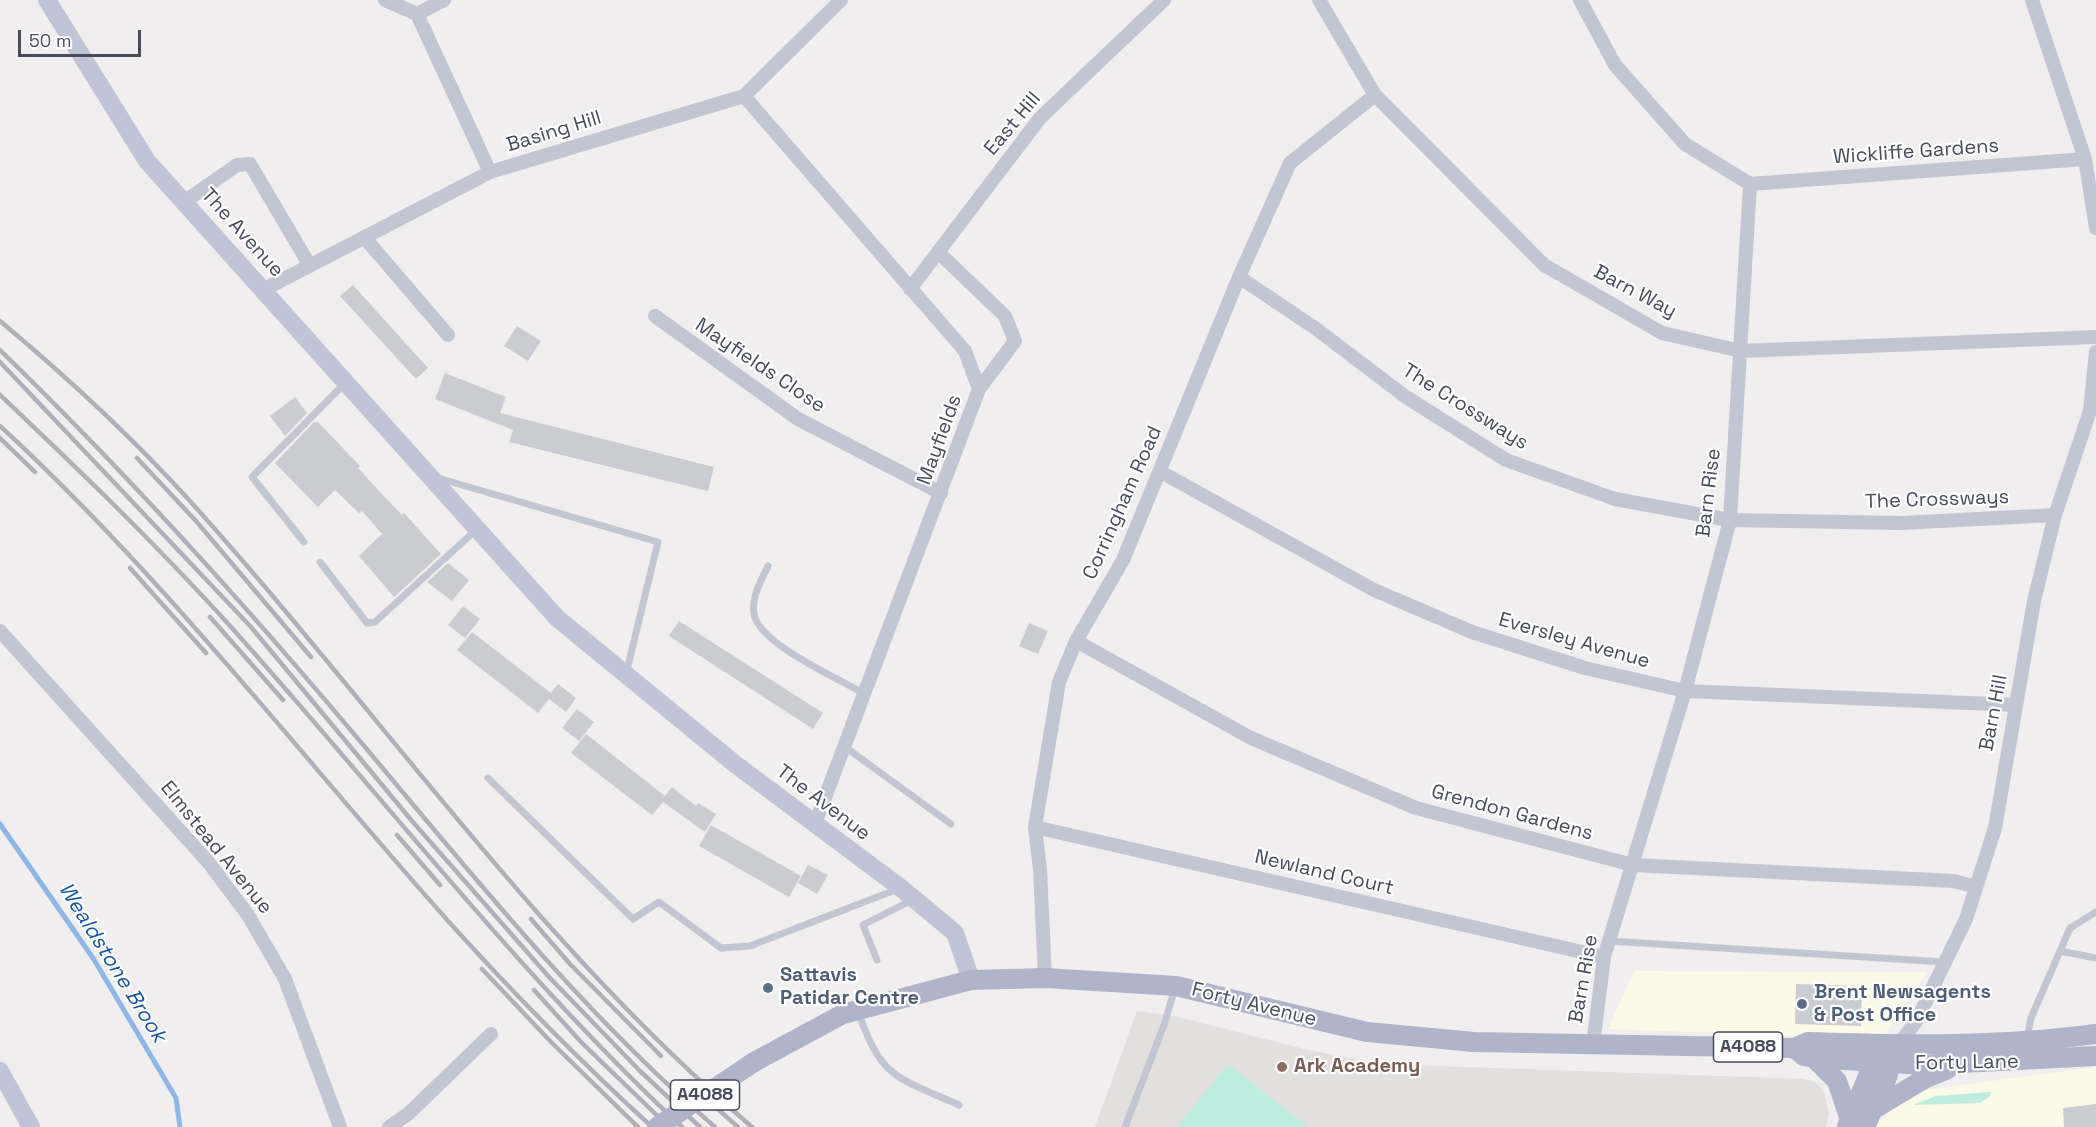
<!DOCTYPE html>
<html>
<head>
<meta charset="utf-8">
<style>
	body { margin:0 }
	#map { position:relative; width:2096px; height:1127px; overflow:hidden; background:#f0eeee; font-family:"Space Grotesk",sans-serif }
	canvas { display:block }
	.scale { position:absolute; left:18px; top:30px; width:123px; height:27px; box-sizing:border-box; border:3px solid #474b5a; border-top:0; padding-left:8px; font-size:18px; line-height:21px; white-space:nowrap; color:#474b5a; -webkit-text-stroke:4px #fff; paint-order:stroke }
</style>
</head>
<body>
<div id="map">
<canvas width="2096" height="1127"></canvas>
<div class="scale">50 m</div>
</div>
<script>
const ctx = document.querySelector('canvas').getContext('2d');
ctx.lineJoin = 'round';
function fill(path, color) {
  ctx.fillStyle = color;
  ctx.fill(path, 'evenodd');
}
function trace(path, color, width, dash) {
  ctx.strokeStyle = color;
  ctx.lineWidth = width;
  ctx.lineCap = dash ? 'butt' : 'round';
  ctx.setLineDash(dash || []);
  ctx.stroke(path);
}
function write(font, color, halo, rows, align = 'center') {
  ctx.font = font + ' "Space Grotesk",sans-serif';
  ctx.lineWidth = 4.5;
  ctx.setLineDash([]);
  ctx.textBaseline = 'middle';
  ctx.strokeStyle = halo;
  ctx.fillStyle = color;
  for (const [text, x, y, turn = 0] of rows) {
    ctx.save();
    ctx.translate(x, y);
    ctx.rotate((+turn || 0) * Math.PI / 180);
    ctx.textAlign = isNaN(turn) ? turn : align;
    if (halo) ctx.strokeText(text, 0, 0);
    ctx.fillText(text, 0, 0);
    ctx.restore();
  }
}
fill(new Path2D(`
	M1634,971L1927,972L1882,1039L1608,1029Z
	M2096,1067V1127H1875L1899,1102L1924,1090Z`), '#fafae7');
fill(new Path2D(`
	M1137,1011L1174,1016L1308,1050L1381,1064L1804,1079L1815,1082L1823,1089L1829,1113L1826,1127H1095Z`), '#e1e0df');
fill(new Path2D(`
	M1228,1064L1308,1127H1177Z
	M1991,1092L1989,1097L1980,1103L1913,1105L1936,1096Z`), '#beecdf');
trace(new Path2D(`
	M0,824L93,958L176,1098L180,1127`), '#8eb7e6', 5);
fill(new Path2D(`
	M353,285L428,368L416,379L340,296Z
	M517,326L541,341L528,361L504,346Z
	M445,373L506,397L500,413L714,467L708,491L509,442L513,430L435,399Z
	M295,397L307,413L285,436L270,416Z
	M314,422H318L360,466L358,468L380,492L402,515L404,513L441,554L394,597L359,556L382,534L362,511L359,513L335,490L318,507L275,463Z
	M448,563L469,580L452,601L427,582Z
	M463,606L480,619L465,638L448,625Z
	M679,621L823,713L813,729L669,636Z
	M1029,623L1048,631L1038,654L1019,646Z
	M472,632L551,693L558,684L576,698L566,712L549,699L538,713L457,650Z
	M577,709L594,722L579,741L562,728Z
	M586,734L665,796L672,787L696,806L698,803L716,814L705,832L663,802L652,815L571,753Z
	M711,825L801,876L789,897L699,846Z
	M808,865L828,875L817,894L798,883Z
	M1796,984L1862,986L1861,1026L1795,1024Z
	M2096,1104V1127H2064L2063,1108Z`), '#cbccd2');
trace(new Path2D(`
	M438,478L658,542L626,674
	M304,542L252,477L344,384
	M320,562L367,623L375,622L477,529
	M768,566C761,581 751,597 754,614C759,644 839,679 865,694
	M845,747L951,824
	M488,778L633,919L659,902L721,948L750,946L898,889
	M1609,941L1944,962
	M2060,951L2096,958
	M877,960L863,925L912,900
	M859,1013C880,1079 899,1078 959,1105
	M2027,1038L2031,1018L2070,928L2096,912
	M1125,1127L1164,1025L1175,988`), '#c2c5d2', 7);
trace(new Path2D(`
	M385,0L417,14L490,172
	M1319,0L1375,95L1544,265L1662,333L1741,351L2096,337
	M1580,0L1615,65L1685,144L1750,184
	M2032,0L2085,159L2096,228
	M417,14L444,0
	M744,96L965,351L979,389L815,824
	M1750,184L2085,159
	M184,202L237,165L250,164L310,266
	M364,237L448,335
	M938,252L1005,316L1015,341L979,389
	M1239,277L1315,328L1406,397L1506,460L1615,499L1730,520L1902,523L2055,515
	M910,289L1040,118L1164,0
	M263,290L490,172L744,96L841,0
	M655,316L798,419L941,493
	M1161,472L1374,590L1472,632L1585,668L1685,691L2016,705
	M0,631L209,863L248,915L285,979L340,1127
	M1076,641L1251,738L1416,808L1633,865L1954,881L1976,887
	M1035,827L1604,957
	M1045,978L1040,869L1035,827L1059,682L1076,641L1123,560L1239,277L1290,163L1375,95
	M1593,1045L1604,957L1685,691L1730,520L1750,184
	M1897,1047L1917,1020L1966,919L1995,828L2034,601L2055,515L2090,411L2096,352
	M389,1127L408,1114L491,1034`), '#c2c5d2', 14);
trace(new Path2D(`
	M47,0L147,161L557,618L735,764L901,888L955,933L971,980
	M0,1071L31,1127`), '#c1c4d6', 18);
trace(new Path2D(`
	M1794,1048L1808,1042C1904,1045 2000,1047 2096,1034
	M1814,1058L1837,1081L1850,1120
	M754,1062L843,1014L971,980L1045,978L1176,986L1367,1032L1474,1042L1794,1048L1804,1056L1814,1058L1923,1065L2096,1056
	M1874,1109L1926,1078L1948,1069
	M1847,1127L1870,1071L1883,1063
	M1865,1127L1888,1075L1883,1063`), '#afb4cb', 20);
trace(new Path2D(`
	M0,321C67,377 131,436 189,500C378,709 537,944 752,1127
	M0,350C131,477 253,613 370,753C478,882 586,1016 715,1127
	M0,362L251,627L412,821L549,977L640,1071L700,1127
	M0,395C79,470 158,546 231,627C381,794 517,973 682,1127
	M0,426C165,578 300,755 449,922C513,993 581,1062 652,1127
	M0,438L35,472
	M137,458L196,521L311,657
	M130,568L206,653
	M210,617L283,700
	M397,835L440,885
	M531,919L570,964L661,1056
	M482,969L551,1042L638,1127
	M534,990L581,1042L669,1127
	M713,1105L738,1127`), '#b0b1b8', 4.5);
trace(new Path2D(`
	M657,1127L754,1062`), '#afb4cb', 20);
for (const [x, y, r, color] of [
	[768,988,6,"#5c6f8a"],
	[1802,1004,6,"#5c6f8a"],
	[1282,1067,6,"#8d6e63"]
]) {
  const dot = new Path2D();
  dot.arc(x, y, r, 0, 2 * Math.PI);
  ctx.fillStyle = color;
  ctx.fill(dot);
  trace(dot, '#fff', 2);
}
for (const [x, y, w] of [
	[1748,1047,69],
	[705,1095,69]
]) {
  const box = new Path2D();
  box.roundRect(x - w / 2, y - 15, w, 30, 4.5);
  ctx.fillStyle = '#fff';
  ctx.fill(box);
  trace(box, '#474b5a', 1.5);
}
write('bold 18px', '#474b5a', null, [
	["A4088",1748,1047],
	["A4088",705,1095]
]);
write('20px', '#474b5a', '#fff', [
	["East Hill",1013,124,-50],
	["Basing Hill",554,132,-17],
	["Wickliffe Gardens",1916,152,-4],
	["The Avenue",242,233,48],
	["Barn Way",1635,292,28],
	["Mayfields Close",760,366,34],
	["The Crossways",1465,407,32],
	["Mayfields",940,440,-70],
	["Barn Rise",1709,493,-83],
	["The Crossways",1937,500,-2],
	["Corringham Road",1123,503,-66],
	["Eversley Avenue",1574,641,16],
	["Barn Hill",1994,713,-79],
	["The Avenue",823,803,37],
	["Grendon Gardens",1512,813,15],
	["Elmstead Avenue",216,848,51],
	["Newland Court",1324,873,13],
	["Barn Rise",1584,979,-80],
	["Forty Avenue",1254,1005,14],
	["Forty Lane",1967,1063,-1]
]);
write('bold 20px', '#4e5e75', '#fff', [
	["Sattavis",780,976],
	["Patidar Centre",780,999],
	["Brent Newsagents",1814,993],
	["& Post Office",1814,1016]
], 'left');
write('bold 20px', '#785e54', '#fff', [
	["Ark Academy",1294,1067]
], 'left');
write('italic 21px', '#14559f', '#fff', [
	["Wealdstone Brook",112,963,58]
]);
</script>
</body>
</html>
